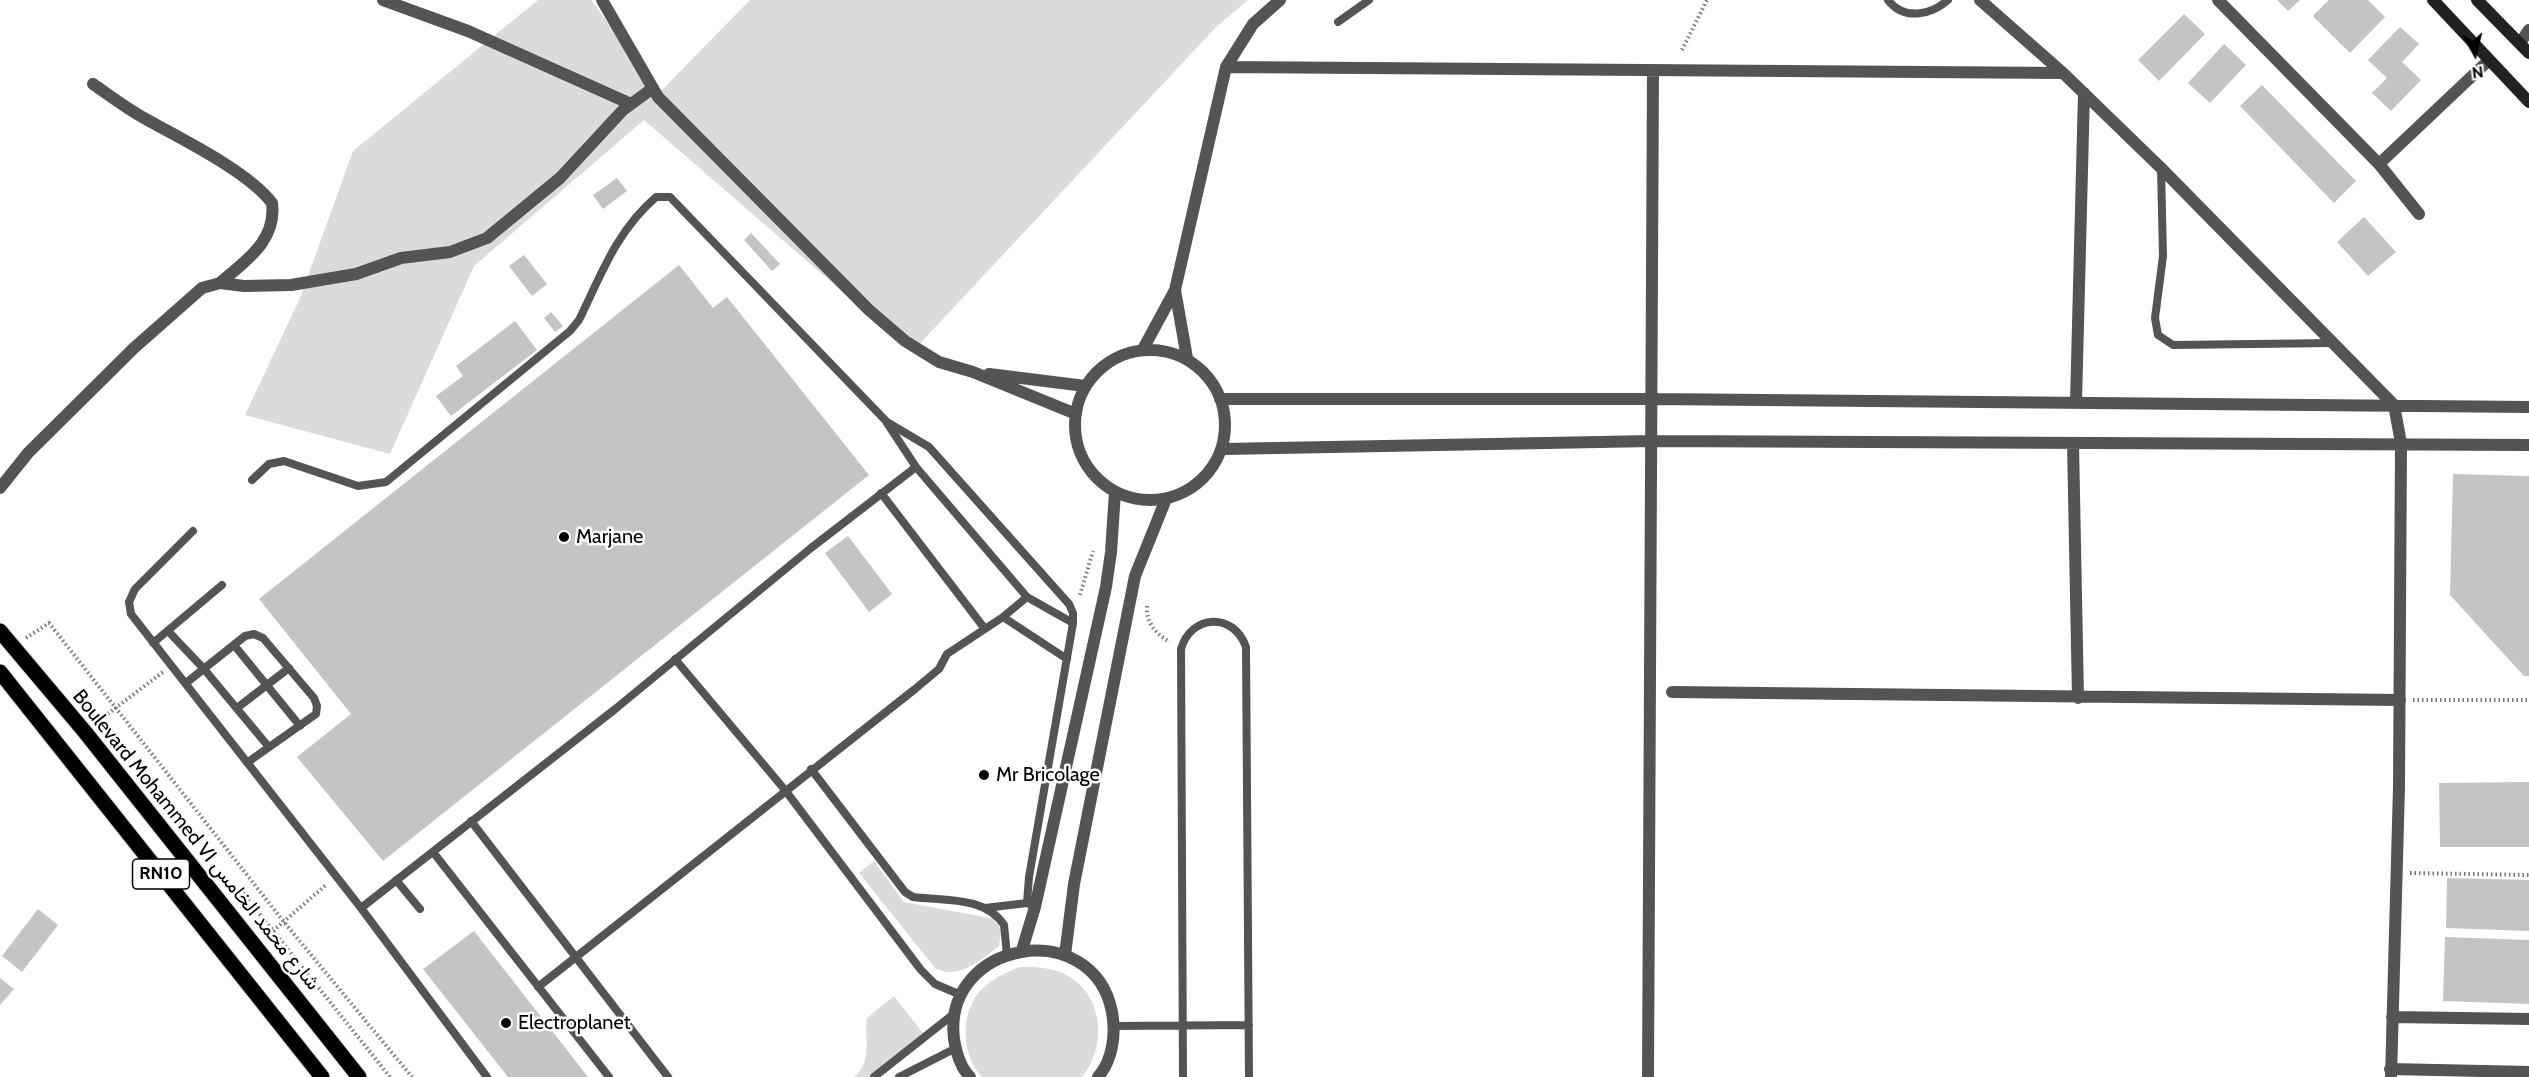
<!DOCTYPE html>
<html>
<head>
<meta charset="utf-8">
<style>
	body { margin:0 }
	#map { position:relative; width:2529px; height:1077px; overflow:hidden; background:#fff; font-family:Cabin,sans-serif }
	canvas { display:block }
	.north { position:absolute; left:2445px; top:24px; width:60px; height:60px; -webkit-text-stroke:4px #fff; paint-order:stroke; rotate:172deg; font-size:16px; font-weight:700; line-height:24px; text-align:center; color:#000 }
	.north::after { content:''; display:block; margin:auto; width:21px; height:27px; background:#000; clip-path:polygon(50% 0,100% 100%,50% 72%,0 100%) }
</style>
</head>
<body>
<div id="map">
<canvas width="2529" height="1077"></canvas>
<div class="north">N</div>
</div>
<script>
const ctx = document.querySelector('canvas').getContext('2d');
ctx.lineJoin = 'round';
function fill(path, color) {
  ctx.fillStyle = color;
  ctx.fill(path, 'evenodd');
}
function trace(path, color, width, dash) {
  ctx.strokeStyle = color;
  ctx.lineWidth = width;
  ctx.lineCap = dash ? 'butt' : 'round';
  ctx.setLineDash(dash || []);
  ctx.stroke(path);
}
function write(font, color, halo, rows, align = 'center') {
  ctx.font = font + ' Cabin,Vazirmatn,sans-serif';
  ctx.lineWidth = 5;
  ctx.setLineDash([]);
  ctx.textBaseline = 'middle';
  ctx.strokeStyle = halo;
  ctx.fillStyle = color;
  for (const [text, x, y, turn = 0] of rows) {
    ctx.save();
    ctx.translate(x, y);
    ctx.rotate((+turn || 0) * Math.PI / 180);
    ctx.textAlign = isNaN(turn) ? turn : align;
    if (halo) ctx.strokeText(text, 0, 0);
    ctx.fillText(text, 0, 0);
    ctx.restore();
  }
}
fill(new Path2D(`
	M538,0H591L660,92L750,0H1248L1217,26L912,352L644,120L474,266L390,454L245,415L300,298L353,151Z
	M874,861L904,902L994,919L1001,930L999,946C981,960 957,981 935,968L859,873Z
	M1019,967C1034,967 1046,967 1060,972C1103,989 1109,1045 1082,1077H982C960,1054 960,1010 983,988C994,978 1005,973 1019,967Z
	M894,996L923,1033L868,1077H854C873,1062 864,1038 867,1018Z`), '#dbdbdb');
fill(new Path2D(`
	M2277,0H2300L2288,11Z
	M2329,0H2368L2385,17L2350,53L2313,16Z
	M2184,14L2205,34L2159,81L2138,60Z
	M2400,27L2419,44L2402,62L2421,80L2391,111L2372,93L2387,78L2368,60Z
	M2224,44L2246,65L2210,103L2188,83Z
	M2262,85L2356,181L2334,203L2240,106Z
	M617,178L627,191L603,209L593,195Z
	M2364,217L2396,252L2368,276L2337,242Z
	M751,233L780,264L772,271L744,240Z
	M524,255L547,284L532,296L509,266Z
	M679,265L713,308L727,297L869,475L383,861L297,757L351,714L259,599Z
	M551,312L563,326L555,332L544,318Z
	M515,321L537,350L451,416L436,396L463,376L456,366Z
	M2453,474L2529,476V676H2524L2450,595Z
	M848,536L892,594L869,612L825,553Z
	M2529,782V847H2440L2439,783Z
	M2447,878L2529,880V931L2446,928Z
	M38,909L58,925L22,972L2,956Z
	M474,931L588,1077H508L423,969Z
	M2445,937L2529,940V1004L2443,1001Z
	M0,978L14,989L0,1005Z`), '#c4c4c4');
const primary = new Path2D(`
	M0,631L85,732L359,1077
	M0,672L322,1077`);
trace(primary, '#dbdbdb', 17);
trace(new Path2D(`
	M1682,50L1707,0
	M1080,595L1093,551
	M1147,606C1146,623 1156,634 1170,642
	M26,638L49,623L284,922L412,1077
	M2413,700H2529
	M97,722L163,672
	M2410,873L2529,875
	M236,897L242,892L390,1077
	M273,931L326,885`), '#767676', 4, [1.5, 3]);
trace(new Path2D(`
	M1888,0C1904,21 1931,15 1948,0
	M1338,22L1369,0
	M2161,168L2163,256L2155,318L2158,335L2173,345L2333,343
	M887,423L916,467L1027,597L1073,623
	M252,480L269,464L284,461L358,486L386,482L570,331L579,320C602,273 616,232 656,197H670L887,422L929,447L1069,604L1073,613V623L1029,877L1027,903L1035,907
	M881,493L985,629
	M193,531L135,589L129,602L131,614L361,908L614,710L811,548L916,467
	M1003,617L1067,659
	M168,631L204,669L268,746
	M153,643L222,585
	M234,645L300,726
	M675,659L785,790L921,970L935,984L961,995
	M186,683L245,636L254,634L263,638L314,698L317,706L316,714L248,762
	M237,708L289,668
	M811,769L905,892L913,897C944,901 985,896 1004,925L1007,955
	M471,821L668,1077
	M433,852L609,1077
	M396,880L420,909
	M361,908L487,1077
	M985,908L1027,903
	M538,987L915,689L939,669L947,654L1003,617L1027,597
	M1115,1026L1249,1025
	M874,1077L955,1013
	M899,1077L956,1048
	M1183,1077L1181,649C1191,614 1234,612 1246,647L1249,1077`), '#545454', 8);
trace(new Path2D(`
	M383,0L468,31L631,104
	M602,0L658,97L869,310L905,341L939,362L973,372L1076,414
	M1980,0L2063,73L2161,168L2394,405L2401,443L2399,787L2391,1077
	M2218,0L2379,164L2419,214
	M2520,43L2529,30
	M1226,67L2063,73
	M93,84C109,95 126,108 144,118C179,138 248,171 272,203C277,241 245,261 220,283
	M2379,164L2488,61
	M1175,290L1187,358
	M1143,349L1175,290L1226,67L1253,24L1280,0
	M1075 425a75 75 0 1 1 150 0a75 75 0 1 1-150 0Z
	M989,374L1085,386
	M1220,399H1653L2529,407
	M2076,402L2084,93
	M2073,443L2078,698
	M1223,449L1653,441L2529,445
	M0,488L28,453L134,348L202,288L220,283L244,286L291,285L356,274L401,258L450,252L487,238L560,178L623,110L653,88
	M1672,692L2400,700
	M1022,950L1035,907L1106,587L1111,552L1115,492
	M1065,955L1074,884L1135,576L1166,499
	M2392,1017L2529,1019
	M2390,1069L2529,1072
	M970,1077C961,1068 956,1052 954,1039C942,940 1093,915 1112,1012C1116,1033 1113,1060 1098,1077
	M1648,1077L1653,71`), '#545454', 12);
trace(new Path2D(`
	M2433,0L2529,102
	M2477,0L2529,53`), '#212121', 12);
trace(primary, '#000', 15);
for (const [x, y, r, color] of [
	[564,537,6,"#000"],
	[984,775,6,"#000"],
	[506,1023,6,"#000"]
]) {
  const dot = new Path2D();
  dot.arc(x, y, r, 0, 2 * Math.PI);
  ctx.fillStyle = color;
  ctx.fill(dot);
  trace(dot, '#fff', 2);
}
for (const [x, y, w] of [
	[161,874,57]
]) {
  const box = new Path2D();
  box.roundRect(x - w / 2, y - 15, w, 30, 4.5);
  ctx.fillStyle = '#fff';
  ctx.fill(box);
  trace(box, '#000', 1.5);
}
write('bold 18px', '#000', null, [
	["RN10",161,874]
]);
write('20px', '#000', '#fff', [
	["Marjane",576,537],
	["Mr Bricolage",996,775],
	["Electroplanet",518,1023]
], 'left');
write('20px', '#000', '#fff', [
	["Boulevard Mohammed VI شارع محمد الخامس",196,840,51]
]);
</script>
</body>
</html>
